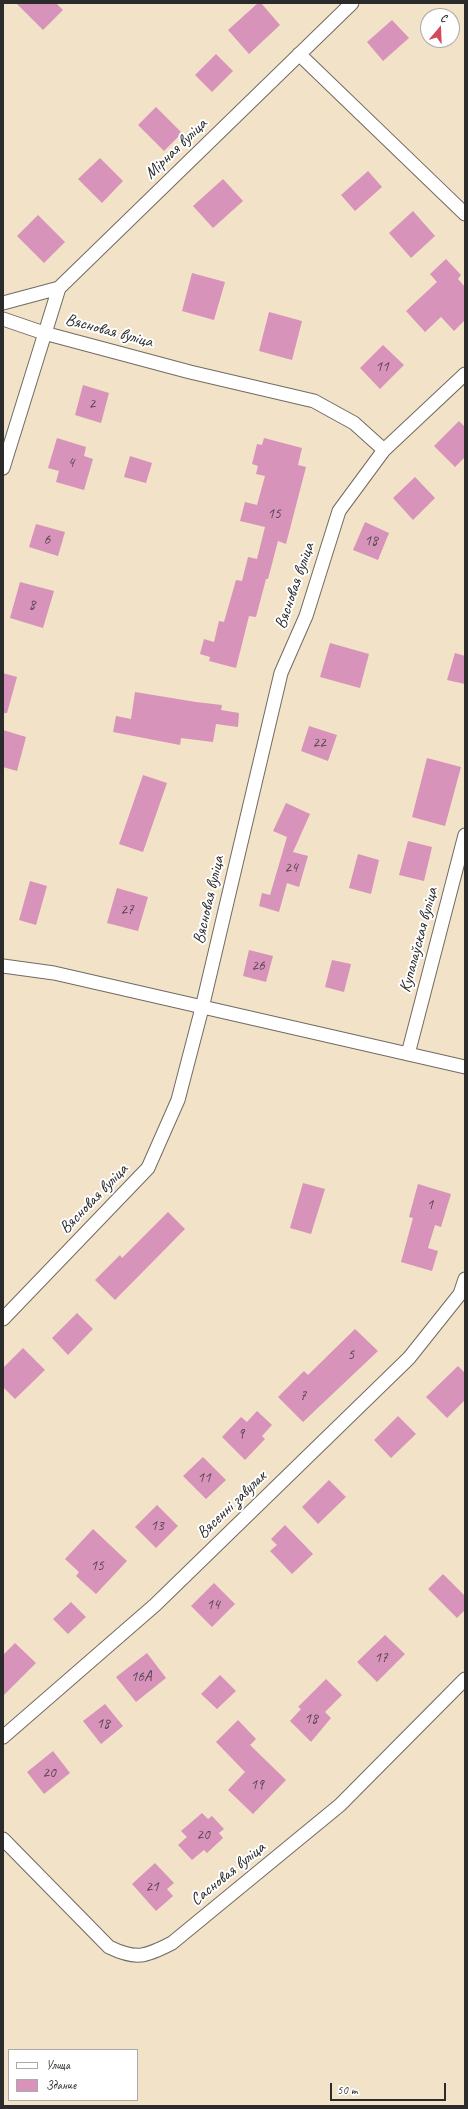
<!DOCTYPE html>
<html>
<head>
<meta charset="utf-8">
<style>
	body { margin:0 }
	#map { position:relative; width:468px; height:2109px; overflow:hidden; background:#f2e2c7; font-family:Caveat,sans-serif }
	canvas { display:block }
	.frame { position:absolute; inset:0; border:4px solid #2b2b2b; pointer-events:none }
	.legend { position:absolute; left:8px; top:2049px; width:130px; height:52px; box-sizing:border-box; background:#fff; border:1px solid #aaa; margin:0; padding:5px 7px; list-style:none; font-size:12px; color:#2b2b2b }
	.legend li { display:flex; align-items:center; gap:8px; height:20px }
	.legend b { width:20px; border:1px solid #aaa }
	.north { position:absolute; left:420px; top:8px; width:40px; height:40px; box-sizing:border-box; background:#fff; border:1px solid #aaa; border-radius:50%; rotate:19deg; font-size:11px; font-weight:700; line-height:16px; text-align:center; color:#2b2b2b }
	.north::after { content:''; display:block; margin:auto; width:14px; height:18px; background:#d1495b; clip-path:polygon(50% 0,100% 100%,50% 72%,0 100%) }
	.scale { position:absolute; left:330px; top:2083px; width:116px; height:18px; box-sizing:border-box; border:2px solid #2b2b2b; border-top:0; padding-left:5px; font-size:12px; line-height:14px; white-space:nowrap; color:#2b2b2b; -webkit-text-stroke:3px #fff; paint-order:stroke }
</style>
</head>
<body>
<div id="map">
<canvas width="468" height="2109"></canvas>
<div class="frame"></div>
<ul class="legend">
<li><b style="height:5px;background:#fff"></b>Улица</li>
<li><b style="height:11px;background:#d793ba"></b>Здание</li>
</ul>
<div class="north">С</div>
<div class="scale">50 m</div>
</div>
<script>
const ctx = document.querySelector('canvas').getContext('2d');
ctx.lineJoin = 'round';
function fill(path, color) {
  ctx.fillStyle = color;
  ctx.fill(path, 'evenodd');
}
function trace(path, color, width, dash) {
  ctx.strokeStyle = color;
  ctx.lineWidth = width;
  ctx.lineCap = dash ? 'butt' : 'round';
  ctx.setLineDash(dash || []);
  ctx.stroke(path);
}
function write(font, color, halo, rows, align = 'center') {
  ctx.font = font + ' Caveat,sans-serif';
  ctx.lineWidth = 4;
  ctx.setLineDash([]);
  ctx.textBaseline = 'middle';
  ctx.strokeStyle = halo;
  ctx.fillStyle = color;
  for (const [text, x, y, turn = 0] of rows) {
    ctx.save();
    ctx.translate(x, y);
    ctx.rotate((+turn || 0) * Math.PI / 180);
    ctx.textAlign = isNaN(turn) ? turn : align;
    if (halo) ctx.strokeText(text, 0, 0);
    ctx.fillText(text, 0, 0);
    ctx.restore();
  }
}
fill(new Path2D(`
	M16,3H56L63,10L43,30Z
	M258,3H261L280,25L249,54L228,30Z
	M392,20L409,38L383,61L367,42Z
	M216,54L233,71L212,92L195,75Z
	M156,107L182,133L164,151L138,125Z
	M100,158L123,181L102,203L78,179Z
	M368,171L382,187L355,211L341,195Z
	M223,179L243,201L213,228L193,206Z
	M413,211L435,236L411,258L389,233Z
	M38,215L65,242L44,263L17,236Z
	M446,259L461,275L458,279L465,287V320L454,331L441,317L425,332L406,311L437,282L430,274Z
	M192,273L225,282L214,320L182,311Z
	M269,312L302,321L292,360L259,351Z
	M383,345L404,365L380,389L360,368Z
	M83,385L109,393L101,423L75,415Z
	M459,421L465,427V457L455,467L434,446Z
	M57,438L86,447L84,456L93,459L84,490L56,482L59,471L48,468Z
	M264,438L302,448L298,465L306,467L286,544L278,541L268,579H266L256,617L249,616L236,668L209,661L210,657L200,654L204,639L214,642L219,621L224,622L236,580L242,581L248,557L257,559L265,527L240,521L245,502L257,505L265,476L256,474L258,466L252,464L257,444L262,445Z
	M130,456L152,463L146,483L124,477Z
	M415,477L435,498L413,520L393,498Z
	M365,522L389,533L378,560L353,550Z
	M36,524L65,532L58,556L29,547Z
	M20,582L54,591L43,628L10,618Z
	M330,643L369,654L360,688L320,677Z
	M455,653L465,656V684L447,680Z
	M3,673L17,677L7,713H3Z
	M135,692L196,702L222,705L221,710L239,713L238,727L216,724L213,742L181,738L180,745L113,732L116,716L131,719Z
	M309,726L337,735L328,761L301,751Z
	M3,730L26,737L17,771L3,767Z
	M427,758L461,767L445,826L412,817Z
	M143,775L167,783L143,852L119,844Z
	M286,803L310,814L293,852L308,856L299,887L287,883L279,912L259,906L262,893L270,895L287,837L273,831Z
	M408,841L432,847L424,881L399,875Z
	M358,854L379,860L371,894L349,888Z
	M30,881L47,886L36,925L19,920Z
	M117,888L148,897L138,931L107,923Z
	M249,950L273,956L266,982L243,976Z
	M332,960L351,964L344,992L325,987Z
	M303,1183L325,1189L311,1234L290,1228Z
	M418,1184L451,1194L441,1227L435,1225L428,1248L438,1251L432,1271L401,1262L413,1218L409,1217Z
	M168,1212L185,1229L115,1300L95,1280L120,1255L122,1258Z
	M77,1313L93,1329L68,1355L52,1338Z
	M355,1329L378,1351L303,1422L278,1397L304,1371L308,1375Z
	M23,1348L45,1370L15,1399L3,1387V1368Z
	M458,1366L465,1373V1400L447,1418L426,1397Z
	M257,1411L272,1425L262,1436L265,1439L245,1460L222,1437L241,1417L247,1422Z
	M398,1416L416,1434L391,1458L374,1440Z
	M203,1457L226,1480L206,1499L183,1476Z
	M329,1480L346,1497L318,1524L302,1507Z
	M157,1505L178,1526L156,1548L135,1527Z
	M285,1525L313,1554L292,1574L270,1551L277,1545L271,1539Z
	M93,1529L127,1561L96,1594L76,1576L79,1572L65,1559Z
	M443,1574L465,1596V1610L457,1618L428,1589Z
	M214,1583L235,1604L212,1627L191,1606Z
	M71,1602L86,1617L68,1634L53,1619Z
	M385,1635L405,1654L377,1682L357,1662Z
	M15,1643L36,1663L3,1696V1655Z
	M147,1653L166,1678L136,1702L116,1677Z
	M220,1675L236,1691L217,1709L201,1694Z
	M326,1679L342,1695L325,1712L331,1718L311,1742L290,1721L301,1709L298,1707Z
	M105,1704L123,1726L101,1744L83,1721Z
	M238,1720L256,1739L250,1745L286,1780L253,1814L228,1790L245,1772L216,1742Z
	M53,1751L70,1773L44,1794L27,1772Z
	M202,1813L208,1819L212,1816L224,1829L219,1833L223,1838L207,1853L204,1850L192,1860L178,1845L187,1837L181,1831Z
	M155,1863L174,1883L167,1889L173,1896L156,1911L132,1884Z`), '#d793ba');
const street = new Path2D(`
	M299,54L465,214
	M3,303L59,288
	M3,319L44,333L190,372L314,401L354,423L384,450
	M3,468L59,288L352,3
	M3,966L54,973L465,1067
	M408,1054L465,835
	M3,1319L148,1168L178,1100L202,1008L281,673L306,616L339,511L384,450L465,374
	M3,1737L155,1605L409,1358L460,1294L465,1279
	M3,1839L109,1947C136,1960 145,1957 172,1943L340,1805L465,1679`);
trace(street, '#716b62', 15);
trace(street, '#fff', 13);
write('15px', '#56454f', null, [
	["11",382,367],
	["2",92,404],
	["4",71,463],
	["15",274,514],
	["6",47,540],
	["18",371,541],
	["8",32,605],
	["22",319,743],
	["24",291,868],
	["27",127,910],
	["26",258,966],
	["1",430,1205],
	["5",351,1355],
	["7",303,1396],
	["9",241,1434],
	["11",204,1478],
	["13",157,1526],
	["15",97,1566],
	["14",213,1605],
	["17",381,1658],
	["16А",141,1677],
	["18",311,1719],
	["18",103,1724],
	["20",49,1773],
	["19",257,1785],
	["20",203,1835],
	["21",152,1887]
]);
write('17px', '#2b2b2b', '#fff', [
	["Мірная вуліца",176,149,-44],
	["Вясновая вуліца",109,331,15],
	["Вясновая вуліца",295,586,-71],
	["Вясновая вуліца",209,900,-77],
	["Купалаўская вуліца",419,940,-75],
	["Вясновая вуліца",94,1199,-46],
	["Вясенні завулак",232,1505,-44],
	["Сасновая вуліца",228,1874,-39]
]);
</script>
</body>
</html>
